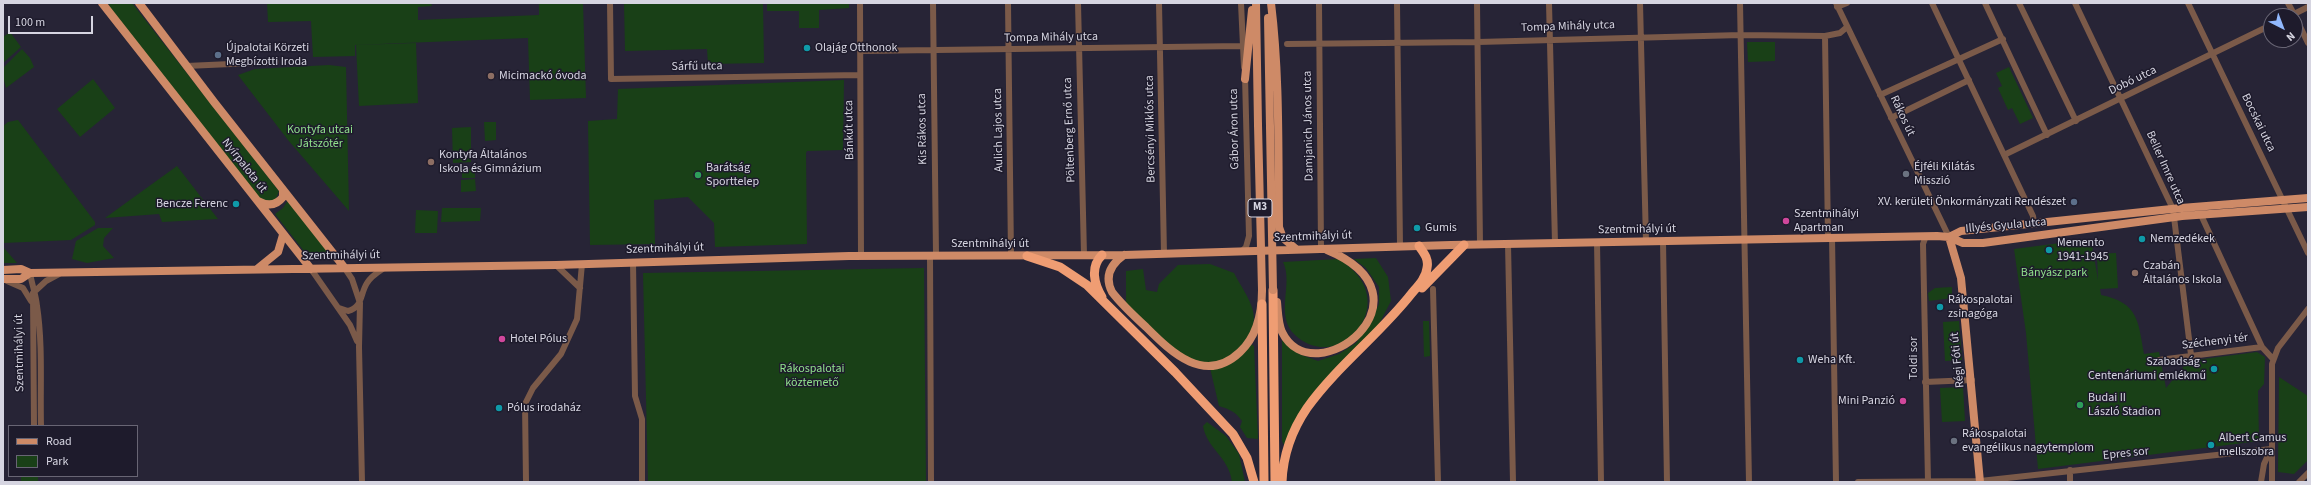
<!DOCTYPE html>
<html>
<head>
<meta charset="utf-8">
<style>
	body { margin:0 }
	#map { position:relative; width:2311px; height:485px; overflow:hidden; background:#272436; font-family:"Source Sans 3",sans-serif }
	canvas { display:block }
	.frame { position:absolute; inset:0; border:4px solid #d6d5e1; pointer-events:none }
	.legend { position:absolute; left:8px; top:425px; width:130px; height:52px; box-sizing:border-box; background:#1e1b2c; border:1px solid #686574; margin:0; padding:5px 7px; list-style:none; font-size:12px; color:#d6d5e1 }
	.legend li { display:flex; align-items:center; gap:8px; height:20px }
	.legend b { width:20px; border:1px solid #686574 }
	.north { position:absolute; left:2263px; top:8px; width:40px; height:40px; box-sizing:border-box; background:#1e1b2c; border:1px solid #686574; border-radius:50%; rotate:138deg; font-size:11px; font-weight:700; line-height:16px; text-align:center; color:#d6d5e1 }
	.north::after { content:''; display:block; margin:auto; width:14px; height:18px; background:#91b8fd; clip-path:polygon(50% 0,100% 100%,50% 72%,0 100%) }
	.scale { position:absolute; left:8px; top:16px; width:85px; height:18px; box-sizing:border-box; border:2px solid #d6d5e1; border-top:0; padding-left:5px; font-size:12px; line-height:14px; white-space:nowrap; color:#d6d5e1; -webkit-text-stroke:3px #1e1b2c; paint-order:stroke }
</style>
</head>
<body>
<div id="map">
<canvas width="2311" height="485"></canvas>
<div class="frame"></div>
<ul class="legend">
<li><b style="height:5px;background:#ce8a67"></b>Road</li>
<li><b style="height:11px;background:#194017"></b>Park</li>
</ul>
<div class="north">N</div>
<div class="scale">100 m</div>
</div>
<script>
const ctx = document.querySelector('canvas').getContext('2d');
ctx.lineJoin = 'round';
function fill(path, color) {
  ctx.fillStyle = color;
  ctx.fill(path, 'evenodd');
}
function trace(path, color, width, dash) {
  ctx.strokeStyle = color;
  ctx.lineWidth = width;
  ctx.lineCap = dash ? 'butt' : 'round';
  ctx.setLineDash(dash || []);
  ctx.stroke(path);
}
function write(font, color, halo, rows, align = 'center') {
  ctx.font = font + ' "Source Sans 3",sans-serif';
  ctx.lineWidth = 3;
  ctx.setLineDash([]);
  ctx.textBaseline = 'middle';
  ctx.strokeStyle = halo;
  ctx.fillStyle = color;
  for (const [text, x, y, turn = 0] of rows) {
    ctx.save();
    ctx.translate(x, y);
    ctx.rotate((+turn || 0) * Math.PI / 180);
    ctx.textAlign = isNaN(turn) ? turn : align;
    if (halo) ctx.strokeText(text, 0, 0);
    ctx.fillText(text, 0, 0);
    ctx.restore();
  }
}
fill(new Path2D(`
	M109,3H132L279,191L275,201L262,202L110,8Z
	M267,3H431L432,6L418,7V20L539,15V3H583L586,98L530,100L528,38L355,45V56L313,57L311,21L268,22Z
	M624,3H763L764,63L708,64L707,49L625,51Z
	M767,3H849V8L819,10V28H799V11H767Z
	M10,32L21,47L3,63V37Z
	M1747,42H1775V61L1748,62Z
	M416,43L418,103L359,106L356,45Z
	M22,49L30,58L34,67L6,88L3,76L4,67Z
	M329,65L346,67L349,211L288,140L238,75L255,69Z
	M2009,67L2033,118L2020,124L2012,108L2008,110L1998,88L2002,86L1996,73Z
	M93,79L115,108L80,137L57,109Z
	M844,80L843,150L807,151L806,153L807,244L715,247L714,223L688,197L654,200L655,244L590,245L588,121L617,119L618,89Z
	M18,120L95,222V225L71,240L3,243V126L8,122Z
	M484,122H496V140L485,141Z
	M471,127V162L453,163L452,128Z
	M177,166L218,219L162,222L159,214L105,218Z
	M462,169H475V178H462Z
	M475,179L476,191L461,192V180Z
	M288,200L330,253L307,255L275,214L283,208Z
	M442,208H481L480,221L441,222Z
	M416,210L438,211L437,233H415Z
	M98,228H113L104,238L103,246L114,258L87,263L72,259L76,241Z
	M2091,239L2098,280L2097,254L2116,253L2118,288L2100,289L2101,295C2139,303 2138,321 2144,354L2159,352L2166,388L2188,361L2257,352L2265,357L2264,384L2258,391L2259,441L2038,469L2026,333L2014,249Z
	M3,248H4L17,263H3Z
	M1376,258L1388,277L1391,301L1377,328L1336,367L1285,447L1282,441V340L1299,354L1318,361L1339,354L1356,343L1369,325L1379,304V287L1366,268L1354,259Z
	M1338,259C1407,299 1340,377 1295,335C1274,315 1294,284 1283,262Z
	M1210,264L1234,273C1240,285 1250,298 1253,311C1260,341 1221,372 1193,361C1169,352 1144,322 1126,305V271L1143,269L1146,290L1157,292L1159,284L1178,265Z
	M924,268L926,482H648L643,273Z
	M1952,287V298L1929,301L1928,293L1935,288Z
	M1423,321H1429L1430,356L1424,357Z
	M1959,321L1962,360L1945,361L1943,322Z
	M1251,344L1254,346L1258,439L1247,438L1240,427L1242,421C1236,412 1229,409 1219,406L1210,368C1227,365 1241,359 1251,344Z
	M2279,377L2308,396V460L2294,474L2278,472Z
	M1963,387L1965,421L1942,422L1940,388Z
	M1207,422L1226,436L1239,454L1245,482H1232C1229,457 1207,449 1203,426Z
	M21,476H38V482H21Z`), '#194017');
trace(new Path2D(`
	M610,3L611,79L860,75
	M860,3L861,256
	M933,3L936,255
	M1008,3L1011,256
	M1078,3L1084,255
	M1159,3L1164,254
	M1241,3L1244,67
	M1319,3L1321,249
	M1397,3L1400,246
	M1477,3L1480,244
	M1549,3L1555,243
	M1640,3L1646,242
	M1740,3L1749,482
	M1836,3L1949,237
	M1932,3L2033,216L2034,223
	M1985,3L2047,135
	M2019,3L2076,121
	M2075,3L2173,209L2191,355
	M2188,3L2308,253
	M2288,3L2295,16
	M1837,7L1847,3
	M2290,16L2308,7
	M2295,16L2308,43
	M1825,36L1828,237
	M1287,44L1478,42L1741,35L1825,36L1840,33L1847,27
	M860,51L1242,46
	M186,66L276,62
	M1880,95L2003,39
	M1891,118L1969,80
	M2004,155L2271,25
	M2201,215L2262,347
	M1926,236L1923,244L1928,481
	M1832,237L1836,482
	M1663,241L1667,482
	M1597,242L1601,482
	M1508,244L1513,482
	M1241,252L1246,247L1249,236L1245,76
	M930,255L931,482
	M633,262L635,396L642,419V482
	M556,265L580,288
	M344,267L352,279L360,303L359,347L362,482
	M311,269L350,325L357,341
	M30,273C32,285 36,295 37,306C43,345 40,387 41,426
	M7,281L23,288L31,301
	M1433,289L1438,482
	M33,293L46,281L59,274
	M33,294L34,426
	M339,308L348,311C363,307 360,294 367,283C371,276 378,272 384,268
	M2159,360L2262,347L2273,359
	M1925,382L1972,380
	M526,482L525,404L533,388L561,354L577,319L582,264
	M1858,482L1980,481L2271,449
	M2070,482V470
	M2261,482L2264,464L2270,451
	M2272,482V364L2278,348L2308,309
	M2299,482L2308,473`), '#7b5a49', 6);
trace(new Path2D(`
	M102,3L311,269
	M139,3L214,102L344,267
	M1256,3L1258,125
	M1271,3C1280,77 1278,152 1279,227L1283,238L1296,249
	M1268,18L1270,127
	M1245,79L1252,10
	M258,201C267,206 276,206 283,197V191
	M1949,237L1961,231L2181,208L2308,198
	M1949,237L1961,278L1980,482
	M1124,255C1111,264 1104,276 1112,292C1122,305 1134,316 1146,327C1172,353 1205,385 1240,352C1257,336 1262,313 1262,290
	M257,269L278,252L283,235
	M3,270L21,269L30,273L556,265L849,256L1124,255L1451,245L1937,236L1949,237L1963,243H1983L2182,216L2308,207
	M3,279H21L30,273
	M1277,302C1278,312 1278,323 1282,332C1314,397 1441,297 1327,250`), '#ce8a67', 8);
trace(new Path2D(`
	M1102,255C1090,267 1094,284 1102,297
	M1027,256L1060,267L1087,285L1175,372L1233,434L1247,458L1254,482
	M1422,288L1464,245
	M1273,290L1275,482
	M1262,304L1264,482
	M1282,482C1283,456 1292,430 1307,408C1337,366 1380,334 1412,293C1418,286 1426,278 1427,268C1429,259 1424,253 1419,246`), '#ef9d73', 9);
trace(new Path2D(`
	M1258,125L1262,290
	M1270,127L1273,290`), '#ce8a67', 8);
for (const [x, y, r, color] of [
	[807,48,4,"#0f9aa8"],
	[218,55,4,"#5c6f8a"],
	[491,76,4,"#8d6e63"],
	[431,162,4,"#8d6e63"],
	[1906,174,4,"#6b7280"],
	[698,175,4,"#2e9e5b"],
	[2074,202,4,"#5c6f8a"],
	[236,204,4,"#0f9aa8"],
	[1786,221,4,"#d1479c"],
	[1417,228,4,"#0f9aa8"],
	[2142,239,4,"#0f9aa8"],
	[2049,250,4,"#0f9aa8"],
	[2135,273,4,"#8d6e63"],
	[1940,307,4,"#0f9aa8"],
	[502,339,4,"#d1479c"],
	[1800,360,4,"#0f9aa8"],
	[2214,369,4,"#0f9aa8"],
	[1903,401,4,"#d1479c"],
	[2080,405,4,"#2e9e5b"],
	[499,408,4,"#0f9aa8"],
	[1954,441,4,"#6b7280"],
	[2211,445,4,"#0f9aa8"]
]) {
  const dot = new Path2D();
  dot.arc(x, y, r, 0, 2 * Math.PI);
  ctx.fillStyle = color;
  ctx.fill(dot);
  trace(dot, '#1e1b2c', 1.5);
}
for (const [x, y, w] of [
	[1260,208,24]
]) {
  const box = new Path2D();
  box.roundRect(x - w / 2, y - 9, w, 18, 3);
  ctx.fillStyle = '#1e1b2c';
  ctx.fill(box);
  trace(box, '#d6d5e1', 1);
}
write('bold 11px', '#d6d5e1', null, [
	["M3",1260,208]
]);
write('12px', '#d6d5e1', '#1e1b2c', [
	["Tompa Mihály utca",1568,27,-2],
	["Tompa Mihály utca",1051,38,-1],
	["Sárfű utca",697,67,-1],
	["Dobó utca",2133,81,-26],
	["Rákos út",1902,116,65],
	["Bocskai utca",2258,123,64],
	["Damjanich János utca",1309,126,-91],
	["Kis Rákos utca",923,129,-91],
	["Bercsényi Miklós utca",1151,129,-91],
	["Gábor Áron utca",1235,129,-91],
	["Bánkút utca",850,130,-91],
	["Aulich Lajos utca",999,130,-91],
	["Pöltenberg Ernő utca",1070,130,-92],
	["Nyírpalota út",244,166,52],
	["Beller Imre utca",2165,168,66],
	["Illyés Gyula utca",2006,226,-5],
	["Szentmihályi út",1637,230,-1],
	["Szentmihályi út",1313,237,-2],
	["Szentmihályi út",990,244],
	["Szentmihályi út",665,249,-2],
	["Szentmihályi út",341,256,-1],
	["Széchenyi tér",2215,342,-7],
	["Szentmihályi út",20,353,-91],
	["Toldi sor",1914,358,-90],
	["Régi Fóti út",1958,360,-96],
	["Epres sor",2126,454,-6]
]);
write('12px', '#d6d5e1', '#1e1b2c', [
	["Újpalotai Körzeti",226,48],
	["Megbízotti Iroda",226,62],
	["Olajág Otthonok",815,48],
	["Micimackó óvoda",499,76],
	["Kontyfa Általános",439,155],
	["Iskola és Gimnázium",439,169],
	["Éjféli Kilátás",1914,167],
	["Misszió",1914,181],
	["Barátság",706,168],
	["Sporttelep",706,182],
	["XV. kerületi Önkormányzati Rendészet",2066,202,"right"],
	["Bencze Ferenc",228,204,"right"],
	["Szentmihályi",1794,214],
	["Apartman",1794,228],
	["Gumis",1425,228],
	["Nemzedékek",2150,239],
	["Memento",2057,243],
	["1941-1945",2057,257],
	["Czabán",2143,266],
	["Általános Iskola",2143,280],
	["Rákospalotai",1948,300],
	["zsinagóga",1948,314],
	["Hotel Pólus",510,339],
	["Weha Kft.",1808,360],
	["Szabadság -",2206,362,"right"],
	["Centenáriumi emlékmű",2206,376,"right"],
	["Budai II",2088,398],
	["László Stadion",2088,412],
	["Mini Panzió",1895,401,"right"],
	["Pólus irodaház",507,408],
	["Rákospalotai",1962,434],
	["evangélikus nagytemplom",1962,448],
	["Albert Camus",2219,438],
	["mellszobra",2219,452]
], 'left');
write('12px', '#91e38c', '#1e1b2c', [
	["Kontyfa utcai",320,130],
	["Játszótér",320,144],
	["Bányász park",2054,273],
	["Rákospalotai",812,369],
	["köztemető",812,383]
]);
</script>
</body>
</html>
